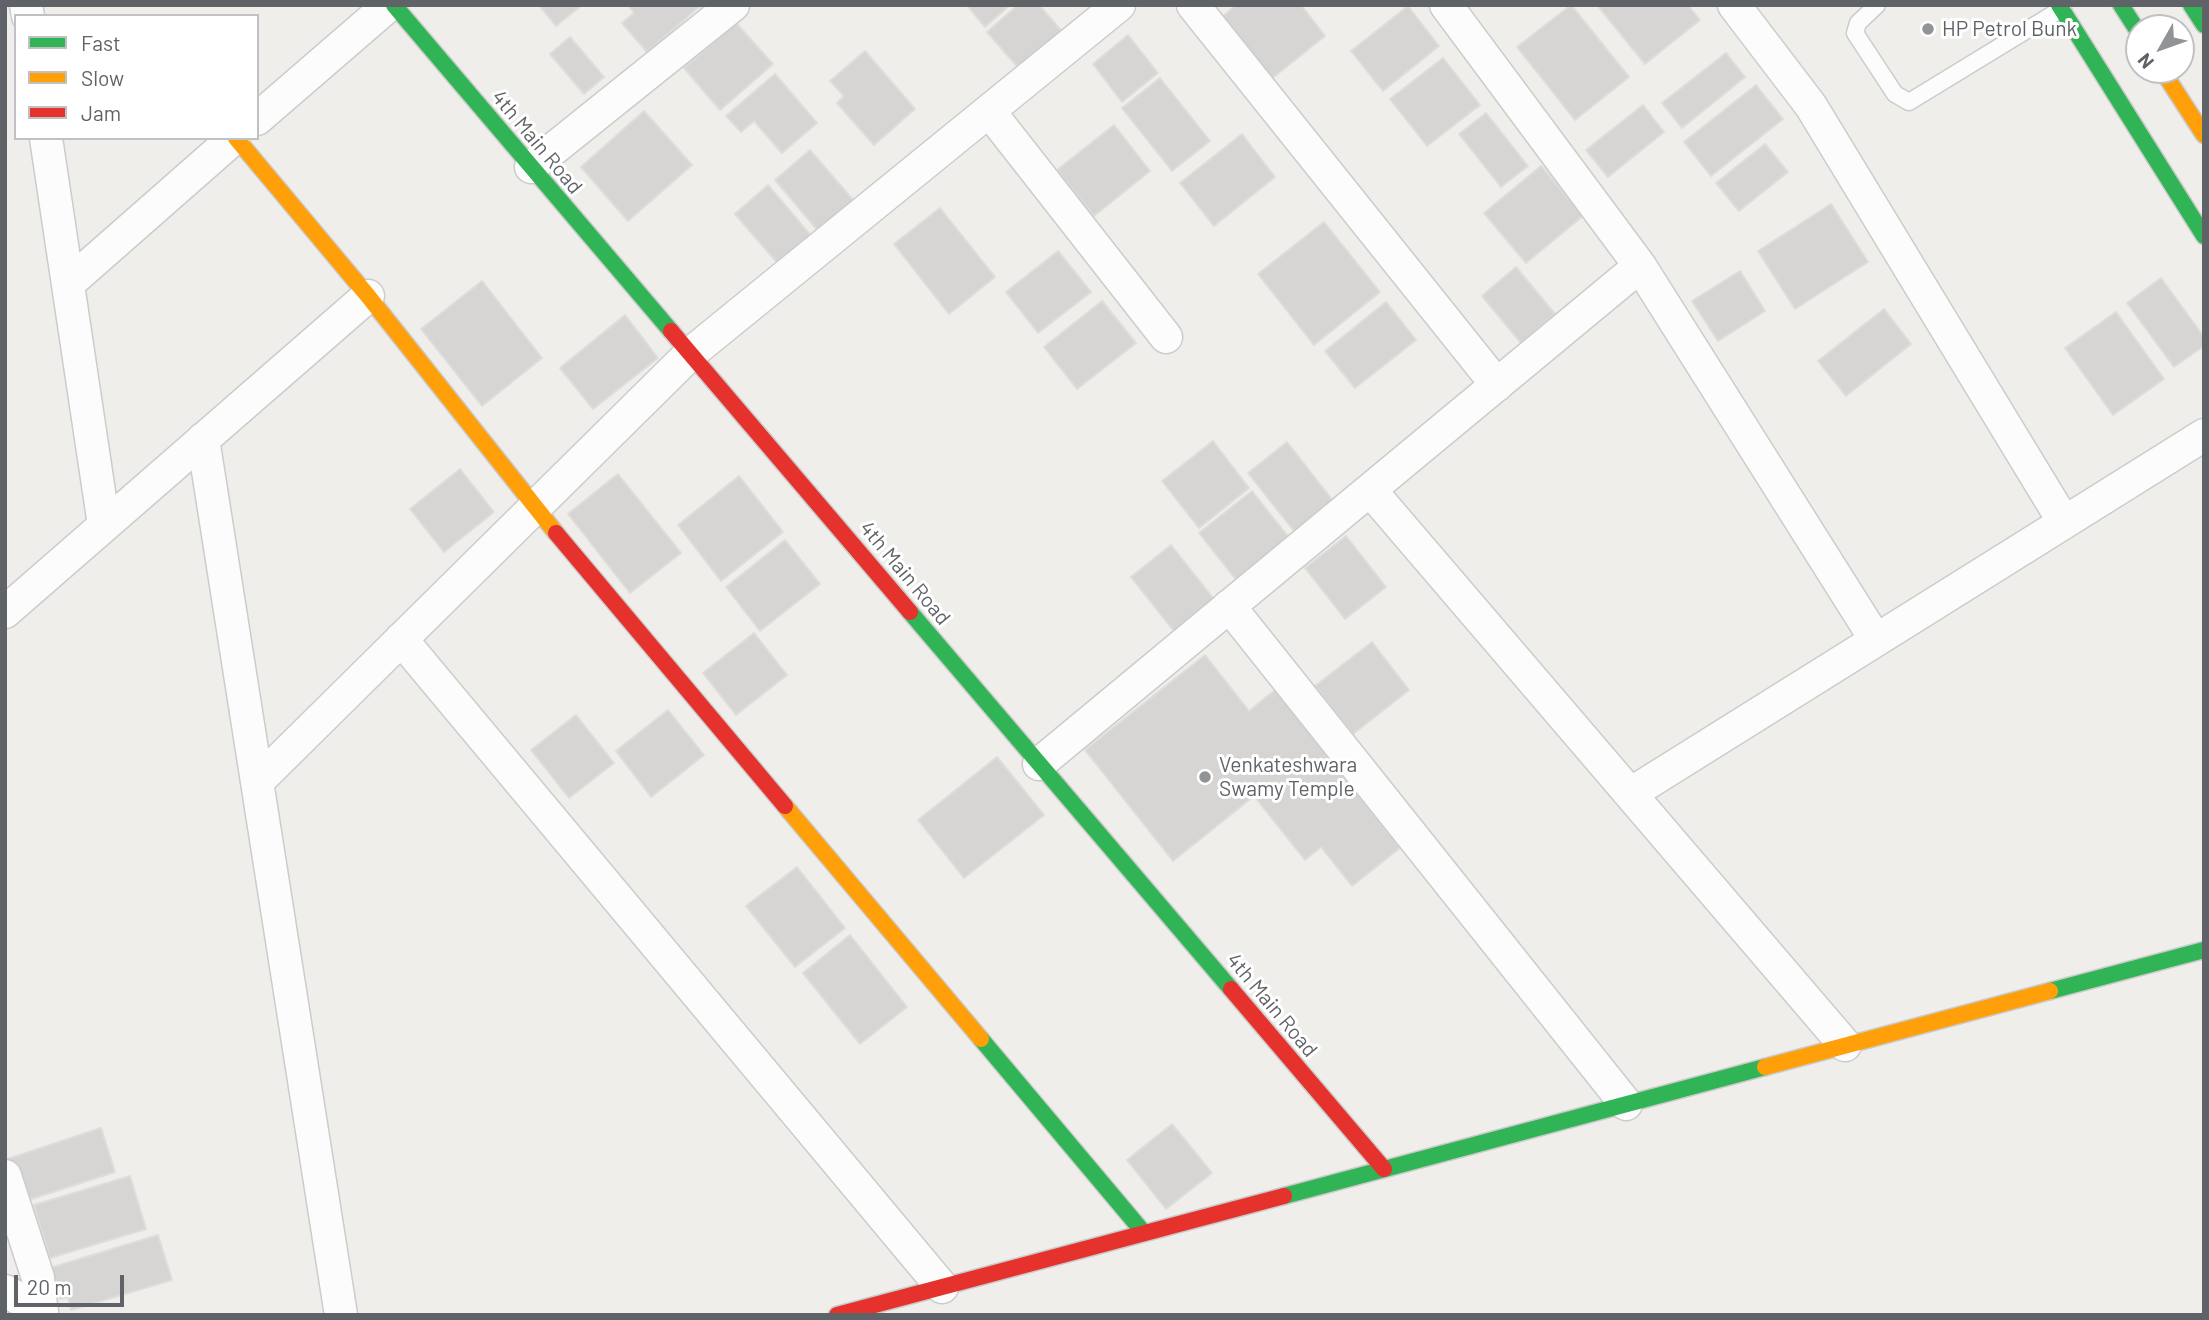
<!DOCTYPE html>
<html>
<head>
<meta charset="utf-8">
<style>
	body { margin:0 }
	#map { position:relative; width:2209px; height:1320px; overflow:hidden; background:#efeeea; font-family:Barlow,sans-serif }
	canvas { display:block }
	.frame { position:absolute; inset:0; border:7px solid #5f6368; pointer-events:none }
	.legend { position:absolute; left:14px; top:14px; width:245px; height:126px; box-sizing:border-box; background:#fff; border:2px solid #bfc1c3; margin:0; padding:9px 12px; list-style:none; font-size:21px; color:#5f6368 }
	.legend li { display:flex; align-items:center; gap:14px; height:35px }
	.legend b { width:35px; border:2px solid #bfc1c3 }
	.north { position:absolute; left:2125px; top:14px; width:70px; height:70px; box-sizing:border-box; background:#fff; border:2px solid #bfc1c3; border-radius:50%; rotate:230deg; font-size:19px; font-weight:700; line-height:28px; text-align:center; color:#5f6368 }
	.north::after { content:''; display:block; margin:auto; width:24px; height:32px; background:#919496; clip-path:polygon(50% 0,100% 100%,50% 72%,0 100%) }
	.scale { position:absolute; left:14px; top:1275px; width:110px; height:32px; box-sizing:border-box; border:4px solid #5f6368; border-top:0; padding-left:9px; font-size:21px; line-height:24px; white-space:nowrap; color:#5f6368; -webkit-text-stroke:5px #fff; paint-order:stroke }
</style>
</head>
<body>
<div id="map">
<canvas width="2209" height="1320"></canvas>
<div class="frame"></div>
<ul class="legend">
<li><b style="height:9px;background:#30b455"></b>Fast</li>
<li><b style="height:9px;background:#ff9f0a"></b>Slow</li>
<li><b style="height:9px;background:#e5322d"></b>Jam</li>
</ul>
<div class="north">N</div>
<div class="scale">20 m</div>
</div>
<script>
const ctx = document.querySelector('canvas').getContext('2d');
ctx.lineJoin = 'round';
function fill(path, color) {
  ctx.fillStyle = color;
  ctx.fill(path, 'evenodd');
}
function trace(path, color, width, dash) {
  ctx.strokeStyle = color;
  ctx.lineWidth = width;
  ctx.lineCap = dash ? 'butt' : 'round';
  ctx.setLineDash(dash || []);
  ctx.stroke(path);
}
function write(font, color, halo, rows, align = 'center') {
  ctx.font = font + ' Barlow,sans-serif';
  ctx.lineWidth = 6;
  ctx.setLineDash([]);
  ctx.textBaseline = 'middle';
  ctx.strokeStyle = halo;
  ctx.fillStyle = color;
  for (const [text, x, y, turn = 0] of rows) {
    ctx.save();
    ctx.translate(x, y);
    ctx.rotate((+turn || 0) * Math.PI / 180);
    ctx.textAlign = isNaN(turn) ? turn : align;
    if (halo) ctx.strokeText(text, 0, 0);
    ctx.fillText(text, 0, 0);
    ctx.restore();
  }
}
const building = new Path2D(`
	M539,5H582L556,26Z
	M628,5H701L647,52L622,23L634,13Z
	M967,5H1010L985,27Z
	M1018,5H1039L1072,43L1029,80L987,32Z
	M1236,5H1301L1325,36L1270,80L1221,18Z
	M1571,5L1629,77L1575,120L1517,47Z
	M1688,5L1700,20L1645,64L1598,6Z
	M1408,6L1439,46L1383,91L1351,51Z
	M736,23L773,64L720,110L684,68Z
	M1128,35L1158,73L1122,102L1093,64Z
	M570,37L604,77L584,94L550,54Z
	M865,51L915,109L874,145L837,103L844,96L830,81Z
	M1726,53L1745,77L1682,128L1662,103Z
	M1443,58L1480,105L1427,146L1390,99Z
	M775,74L817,123L782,153L754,121L741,132L726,116Z
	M1160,78L1210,141L1172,171L1122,108Z
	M1756,85L1783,119L1711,176L1684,142Z
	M1643,105L1664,132L1608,177L1586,150Z
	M644,111L692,165L628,221L581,167Z
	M1486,113L1528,166L1501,187L1459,134Z
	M1114,125L1150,171L1094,216L1057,170Z
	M1242,134L1275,177L1214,226L1180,183Z
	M1765,144L1788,172L1739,211L1716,183Z
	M810,150L860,208L825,239L775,180Z
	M1541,166L1583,216L1526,263L1484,213Z
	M768,185L813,238L780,266L735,214Z
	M1831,204L1868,262L1795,309L1758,251Z
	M940,208L995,277L949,314L894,244Z
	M1324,222L1380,292L1314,345L1258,274Z
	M1058,251L1091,292L1038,333L1006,292Z
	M1516,267L1555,314L1521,343L1482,296Z
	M1740,271L1765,311L1718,341L1692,301Z
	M2161,278L2204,337V346L2174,367L2127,303Z
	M482,281L542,358L482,406L421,329Z
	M1102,301L1136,343L1077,389L1044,347Z
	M1386,302L1416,340L1355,388L1325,351Z
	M1884,309L1911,344L1846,396L1818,361Z
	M2116,312L2164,379L2113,415L2065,348Z
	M625,315L658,358L593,409L560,368Z
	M1213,441L1249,488L1199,528L1162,481Z
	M1287,442L1341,511L1302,541L1248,473Z
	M460,469L494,512L444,552L410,509Z
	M618,474L681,553L630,593L568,514Z
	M739,476L783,532L721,581L678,525Z
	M1252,491L1294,544L1241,586L1199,533Z
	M1346,536L1386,587L1345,619L1305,568Z
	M785,540L820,584L760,631L726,587Z
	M1171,545L1217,603L1177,635L1131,577Z
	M754,633L787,675L736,715L703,673Z
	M1372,642L1409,690L1353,734L1315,686Z
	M1205,655L1249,711L1275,690L1400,848L1352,886L1321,847L1305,860L1254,796L1173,861L1085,750Z
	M668,710L704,755L651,797L616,751Z
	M576,715L614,763L569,798L531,750Z
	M997,757L1044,815L964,878L918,820Z
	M797,867L845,928L795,967L746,906Z
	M850,935L907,1007L860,1044L803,973Z
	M1172,1124L1212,1173L1166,1209L1127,1160Z
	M101,1128L115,1172L22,1202L8,1159Z
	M130,1176L146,1229L50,1258L34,1205Z
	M158,1235L172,1280L71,1310L68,1297L60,1299L50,1268Z`);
fill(building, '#d6d5d3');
trace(building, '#deddd9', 2);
const lane = new Path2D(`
	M1877,5L1858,23L1855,33L1895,94L1909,102L2063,8`);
const street = new Path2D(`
	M26,5L28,16
	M1193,5L1497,385
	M1446,5L1640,266L1876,640
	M1734,5L1811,106L2064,522
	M989,111L1166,337
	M257,119L389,5
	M46,138L104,525
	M531,167L733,5
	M69,283L234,138
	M203,439L341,1315
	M1370,490L1845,1045
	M1229,606L1626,1104
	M5,612L368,296
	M401,639L942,1287
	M1039,764L1640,266
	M257,782L690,354L1119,5
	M1630,794L2204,435
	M5,1176L38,1278L42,1315
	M5,1291L42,1311`);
const fast = new Path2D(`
	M394,5L671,331
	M2059,5L2204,236
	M2121,5L2139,33
	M2191,5L2204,25
	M910,612L1231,989
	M2050,991L2204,950
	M981,1039L1144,1233
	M1284,1196L1765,1067`);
const slow = new Path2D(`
	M2162,70L2204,135
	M236,138L368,296L556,533
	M785,806L981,1039
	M1765,1067L2050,991`);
const jam = new Path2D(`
	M671,331L910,612
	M556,533L785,806
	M1231,989L1384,1169
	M837,1315L1284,1196`);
trace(lane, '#cbcccc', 19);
trace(street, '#cbcccc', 35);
trace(fast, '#cacacb', 19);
trace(slow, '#cacacb', 19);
trace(jam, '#cacacb', 19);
trace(lane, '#fdfcfc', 16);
trace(street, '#fdfcfc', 32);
trace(fast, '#30b455', 16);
trace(slow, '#ff9f0a', 16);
trace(jam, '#e5322d', 16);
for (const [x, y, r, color] of [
	[1928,29,7,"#919496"],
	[1205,777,7,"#919496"]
]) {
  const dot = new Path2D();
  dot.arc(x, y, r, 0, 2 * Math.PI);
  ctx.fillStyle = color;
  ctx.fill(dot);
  trace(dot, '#fff', 2.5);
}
write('21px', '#5f6368', '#fff', [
	["HP Petrol Bunk",1942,29],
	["Venkateshwara",1219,765],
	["Swamy Temple",1219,789]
], 'left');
write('21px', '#5f6368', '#fff', [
	["4th Main Road",537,142,50],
	["4th Main Road",905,573,50],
	["4th Main Road",1272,1005,50]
]);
</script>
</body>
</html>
